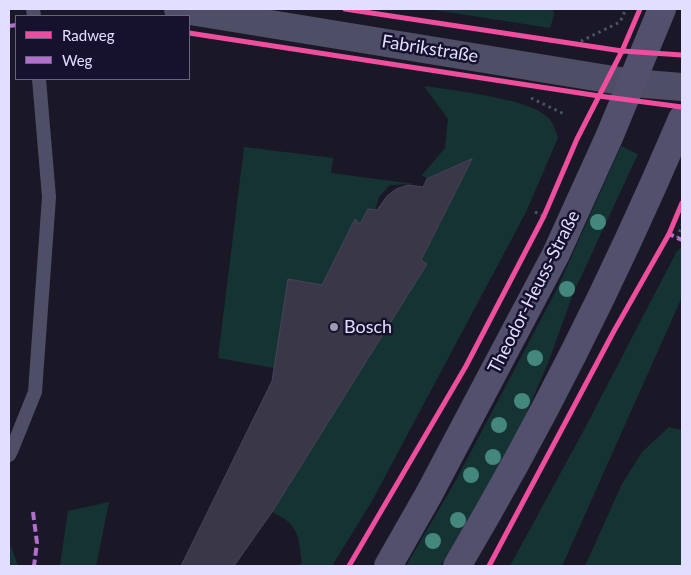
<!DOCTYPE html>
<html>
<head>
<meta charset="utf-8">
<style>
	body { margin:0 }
	#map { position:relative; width:691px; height:575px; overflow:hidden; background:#1a1827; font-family:Lato,sans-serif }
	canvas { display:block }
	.frame { position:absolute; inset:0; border:10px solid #e2deff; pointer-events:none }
	.legend { position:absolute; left:15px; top:15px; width:175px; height:65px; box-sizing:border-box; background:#16122d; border:1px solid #686481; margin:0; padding:6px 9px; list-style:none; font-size:15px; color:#e2deff }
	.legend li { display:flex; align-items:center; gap:10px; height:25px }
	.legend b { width:25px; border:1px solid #686481 }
</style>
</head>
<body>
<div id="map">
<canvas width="691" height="575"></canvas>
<div class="frame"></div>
<ul class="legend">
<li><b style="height:6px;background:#ef4d9e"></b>Radweg</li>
<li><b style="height:6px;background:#b36fd0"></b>Weg</li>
</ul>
</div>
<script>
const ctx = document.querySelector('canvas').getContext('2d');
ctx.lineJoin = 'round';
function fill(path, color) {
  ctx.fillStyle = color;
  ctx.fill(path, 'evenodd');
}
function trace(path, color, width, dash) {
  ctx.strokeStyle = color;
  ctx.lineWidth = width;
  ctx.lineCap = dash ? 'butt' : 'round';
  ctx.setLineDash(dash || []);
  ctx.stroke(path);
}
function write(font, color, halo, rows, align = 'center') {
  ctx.font = font + ' Lato,sans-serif';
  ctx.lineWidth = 5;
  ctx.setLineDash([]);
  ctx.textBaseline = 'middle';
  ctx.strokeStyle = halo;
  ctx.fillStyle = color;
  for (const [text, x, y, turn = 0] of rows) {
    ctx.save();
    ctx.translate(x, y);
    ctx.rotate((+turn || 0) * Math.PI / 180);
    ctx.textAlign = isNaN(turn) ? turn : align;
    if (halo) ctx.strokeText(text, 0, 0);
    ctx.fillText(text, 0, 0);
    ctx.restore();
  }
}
fill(new Path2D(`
	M428,9H553L554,15L550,28Z
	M424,86C450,90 537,99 550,120C554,125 556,132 558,138L526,212L372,501L332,566H299L302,562C298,534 299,525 272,512L427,264L421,260L469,165V161L427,179L422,175L445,148L448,119Z
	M621,146L638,154L573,294L548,363L524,419L484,495L440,566H406L455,482L557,289Z
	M244,147L333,158L331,173L415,184L390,185L379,197L375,210L368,209L360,224L355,220L322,285L274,368L218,358Z
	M682,247V297L562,566H510L585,428L677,251Z
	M669,427L682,430V566H585L622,484L642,452Z
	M109,502L96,566H60L68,511Z
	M9,541L18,566H9Z`), '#163334');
const building = new Path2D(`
	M472,159L421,260L427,264L272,512L234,566H181L272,381L288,279L322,285L355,219L360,224L368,209L377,210L387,196L396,189L408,185L423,187L427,179Z`);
fill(building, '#3a3748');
trace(building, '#474359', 1);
trace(new Path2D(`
	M575,44L620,22L626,9
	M531,98L564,114
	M535,212L543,216
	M677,238L682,225`), '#485666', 3, [2.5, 4]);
trace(new Path2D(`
	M33,9L34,16
	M9,455L12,449L35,392L49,197L39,79`), '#4f4e67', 14);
trace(new Path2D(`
	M178,9L632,83L682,87`), '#4f4e67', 28);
trace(new Path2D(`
	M388,566L429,494L556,254L610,135L662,9
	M457,566C542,423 617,272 682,119`), '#52506d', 28);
trace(new Path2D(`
	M9,26L16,25
	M667,236L669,234L682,240
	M33,512L37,543L34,566`), '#b36fd0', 4, [8, 4]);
trace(new Path2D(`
	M345,9L622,51L682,55
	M189,33L599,96L682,107
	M349,566L466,366L544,216L577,139L622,51L640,9
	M489,566L614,331L669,234L682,203`), '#ef4d9e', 5);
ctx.fillStyle = '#44877d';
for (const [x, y] of [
	[598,222],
	[567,289],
	[535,358],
	[522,401],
	[499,425],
	[493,457],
	[471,475],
	[458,520],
	[433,541]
]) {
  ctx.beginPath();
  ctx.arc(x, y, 8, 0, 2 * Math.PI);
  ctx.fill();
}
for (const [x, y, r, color] of [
	[334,327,5,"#9c99b3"]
]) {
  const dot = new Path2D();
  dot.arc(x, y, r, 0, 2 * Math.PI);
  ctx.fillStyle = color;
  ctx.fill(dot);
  trace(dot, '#16122d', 2);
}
write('18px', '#e2deff', '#16122d', [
	["Fabrikstraße",430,49,9],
	["Theodor-Heuss-Straße",534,292,-63]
]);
write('18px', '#e2deff', '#16122d', [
	["Bosch",344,327]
], 'left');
</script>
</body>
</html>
